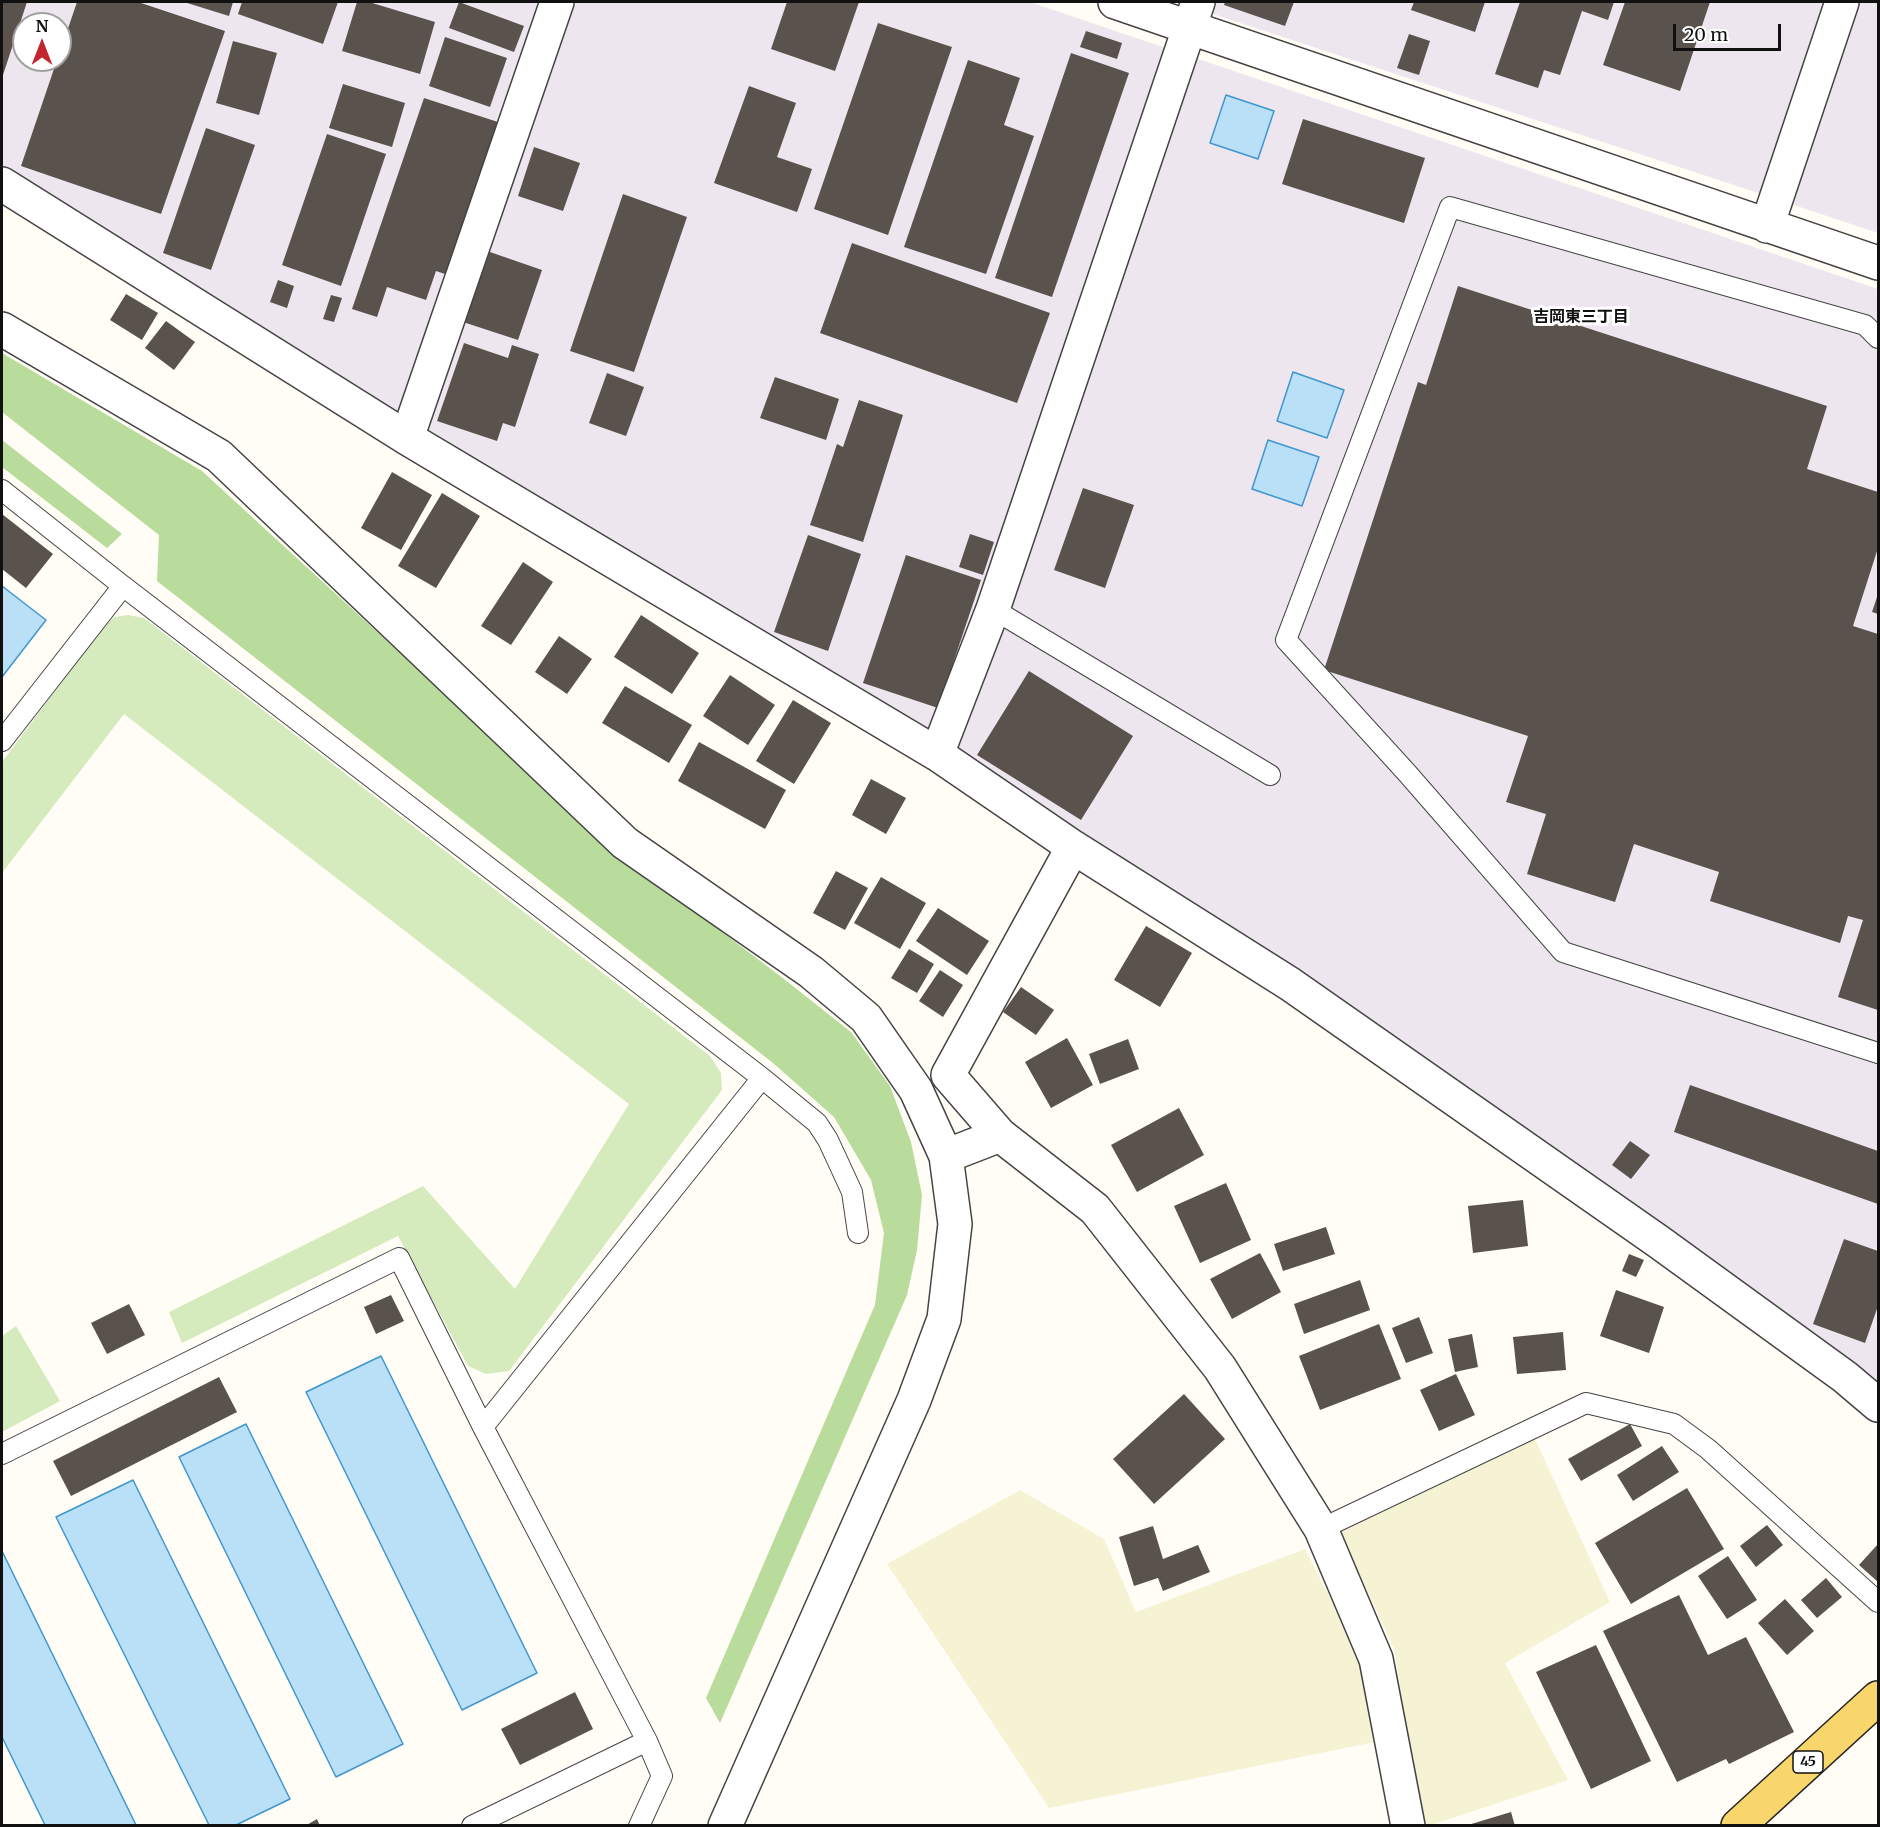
<!DOCTYPE html>
<html>
<head>
<meta charset="utf-8">
<style>
	body { margin:0 }
	#map { position:relative; width:1880px; height:1827px; overflow:hidden; background:#fffdf5; font-family:Merriweather,serif }
	canvas { display:block }
	.frame { position:absolute; inset:0; border:3px solid #111; pointer-events:none }
	.north { position:absolute; left:12px; top:12px; width:60px; height:60px; box-sizing:border-box; background:#fff; border:2px solid #a0a0a0; border-radius:50%; rotate:0deg; font-size:16px; font-weight:700; line-height:24px; text-align:center; color:#111 }
	.north::after { content:''; display:block; margin:auto; width:21px; height:27px; background:#c4262e; clip-path:polygon(50% 0,100% 100%,50% 72%,0 100%) }
	.scale { position:absolute; left:1673px; top:24px; width:108px; height:27px; box-sizing:border-box; border:3px solid #111; border-top:0; padding-left:8px; font-size:18px; line-height:21px; white-space:nowrap; color:#111; -webkit-text-stroke:4px #fff; paint-order:stroke }
</style>
</head>
<body>
<div id="map">
<canvas width="1880" height="1827"></canvas>
<div class="frame"></div>
<div class="north">N</div>
<div class="scale">20 m</div>
</div>
<script>
const ctx = document.querySelector('canvas').getContext('2d');
ctx.lineJoin = 'round';
function fill(path, color) {
  ctx.fillStyle = color;
  ctx.fill(path, 'evenodd');
}
function trace(path, color, width, dash) {
  ctx.strokeStyle = color;
  ctx.lineWidth = width;
  ctx.lineCap = dash ? 'butt' : 'round';
  ctx.setLineDash(dash || []);
  ctx.stroke(path);
}
function write(font, color, halo, rows, align = 'center') {
  ctx.font = font + ' Merriweather,"Noto Sans JP",serif';
  ctx.lineWidth = 6;
  ctx.setLineDash([]);
  ctx.textBaseline = 'middle';
  ctx.strokeStyle = halo;
  ctx.fillStyle = color;
  for (const [text, x, y, turn = 0] of rows) {
    ctx.save();
    ctx.translate(x, y);
    ctx.rotate((+turn || 0) * Math.PI / 180);
    ctx.textAlign = isNaN(turn) ? turn : align;
    if (halo) ctx.strokeText(text, 0, 0);
    ctx.fillText(text, 0, 0);
    ctx.restore();
  }
}
fill(new Path2D(`
	M2,2H1030L1878,289V1397L1664,1234L2,175ZM24,24H60V60H24Z
	M1176,2H1878V233L1740,187Z`), '#eee6ef');
fill(new Path2D(`
	M1531,1430L1610,1602L1505,1663L1568,1780L1431,1825H1422L1394,1649L1337,1525Z
	M1020,1490L1104,1539L1136,1612L1305,1549L1364,1664L1375,1742L1049,1808L887,1564Z`), '#f6f3d4');
fill(new Path2D(`
	M128,615L144,618L710,1056L721,1073L722,1090L509,1371L486,1374L468,1366L398,1236L182,1343L169,1312L423,1186L515,1289L629,1104L124,714L2,873V762L100,631L114,617Z
	M16,1326L60,1401L2,1432V1336Z`), '#d5ebbd');
fill(new Path2D(`
	M2,353L202,471L618,853L784,979L851,1032L890,1086L911,1142L922,1195L917,1250L907,1295L720,1723L706,1698L875,1305L884,1233L871,1180L834,1117L773,1063L157,581L159,535L2,412Z
	M2,440L122,534L107,548L2,467Z`), '#b9dc9c');
const water = new Path2D(`
	M1226,95L1274,111L1258,159L1210,143Z
	M1293,372L1344,390L1327,438L1277,421Z
	M1268,440L1319,457L1302,506L1252,489Z
	M2,586L46,620L2,677Z
	M381,1356L537,1673L462,1710L306,1392Z
	M246,1424L403,1744L336,1777L179,1457Z
	M133,1480L290,1799L236,1825H209L56,1517Z
	M2,1551L136,1825H45L2,1737Z`);
fill(water, '#b9e0f7');
trace(water, '#3f96cf', 1.5);
fill(new Path2D(`
	M2,2H27L2,78Z
	M77,2H138L225,31L161,214L21,166L57,60H60V52Z
	M184,2H233L229,16Z
	M242,2H338L323,44L238,14Z
	M357,2H369L435,22L420,74L342,51Z
	M459,2L524,26L514,52L449,28Z
	M787,2H859L835,71L771,49Z
	M1225,2H1294L1285,26L1224,5Z
	M1414,2H1485L1475,32L1411,10Z
	M1520,2H1614L1608,20L1582,11L1560,75L1544,70L1538,88L1495,74Z
	M1625,2H1710L1680,91L1603,65Z
	M878,23L952,47L888,235L814,209Z
	M1086,31L1122,43L1117,59L1080,47Z
	M1409,34L1430,41L1419,75L1397,68Z
	M445,37L507,58L490,107L429,86Z
	M233,41L277,53L259,115L216,103Z
	M1071,53L1129,73L1052,297L995,278Z
	M968,60L1020,78L1004,125L1034,136L986,274L904,247Z
	M343,84L405,103L392,147L329,128Z
	M749,86L796,103L777,157L812,169L797,212L714,183Z
	M424,98L501,123L451,276L436,271L426,300L387,287L377,317L352,309Z
	M1303,119L1425,158L1404,223L1282,184Z
	M206,128L255,145L211,270L163,253Z
	M327,134L386,154L341,286L282,265Z
	M534,147L580,163L563,211L518,196Z
	M623,194L687,217L634,372L570,351Z
	M852,243L1050,313L1017,403L820,333Z
	M487,251L542,270L518,340L463,322Z
	M278,280L294,286L287,308L270,302Z
	M1458,286L1827,406L1807,469L1878,492V548L1853,626L1878,634V1010L1838,997L1863,920L1848,916L1840,943L1710,901L1719,872L1634,844L1615,902L1527,874L1546,814L1506,802L1528,736L1324,670L1418,382L1426,385Z
	M126,294L158,313L142,340L110,320Z
	M331,295L342,298L334,322L323,319Z
	M166,321L195,342L174,370L145,348Z
	M464,343L508,358L512,345L539,354L515,427L503,423L497,441L437,421Z
	M607,373L644,387L626,436L589,423Z
	M775,377L839,399L826,440L760,418Z
	M859,400L903,415L863,542L810,525L837,444L843,447Z
	M392,472L432,495L401,550L361,528Z
	M1083,488L1134,505L1105,588L1054,570Z
	M442,493L480,516L436,588L398,566Z
	M2,514L53,554L26,588L2,569Z
	M970,534L994,542L983,575L959,567Z
	M808,535L861,554L828,651L774,632Z
	M906,555L981,580L938,708L863,683Z
	M523,562L553,582L511,645L481,626Z
	M1878,594V614L1872,612Z
	M641,615L699,653L672,694L614,657Z
	M559,636L592,659L567,694L535,672Z
	M1029,671L1133,736L1081,820L977,755Z
	M730,675L775,705L748,745L703,716Z
	M625,686L692,725L669,763L602,723Z
	M793,700L831,723L794,784L756,761Z
	M699,742L786,790L765,829L678,781Z
	M871,779L906,798L886,834L852,815Z
	M836,871L868,888L845,930L813,913Z
	M881,877L926,903L900,949L854,923Z
	M938,908L989,941L967,975L916,941Z
	M1146,926L1192,953L1160,1007L1114,980Z
	M909,949L934,964L917,993L891,978Z
	M940,970L963,985L943,1017L919,1001Z
	M1021,987L1054,1010L1036,1035L1003,1012Z
	M1067,1038L1093,1085L1051,1108L1025,1062Z
	M1128,1039L1139,1069L1100,1084L1089,1054Z
	M1690,1085L1878,1151V1204L1674,1132Z
	M1179,1108L1204,1155L1137,1192L1111,1145Z
	M1630,1141L1650,1155L1631,1179L1612,1165Z
	M1226,1183L1251,1240L1200,1263L1174,1206Z
	M1523,1200L1528,1246L1473,1253L1468,1206Z
	M1326,1227L1335,1254L1283,1271L1274,1244Z
	M1844,1239L1878,1251V1306L1865,1343L1813,1324Z
	M1260,1253L1281,1292L1232,1319L1210,1279Z
	M1629,1254L1644,1260L1636,1277L1622,1271Z
	M1360,1280L1370,1310L1304,1334L1294,1304Z
	M1616,1290L1664,1307L1649,1353L1600,1336Z
	M391,1295L404,1321L376,1334L364,1307Z
	M129,1304L145,1335L107,1354L91,1323Z
	M1419,1317L1433,1353L1406,1363L1392,1328Z
	M1379,1324L1401,1379L1320,1410L1299,1356Z
	M1563,1332L1566,1370L1517,1374L1513,1337Z
	M1472,1334L1478,1367L1455,1372L1448,1339Z
	M1456,1374L1475,1415L1439,1431L1420,1390Z
	M219,1377L237,1412L71,1496L53,1461Z
	M1184,1394L1225,1439L1154,1504L1113,1459Z
	M1630,1424L1642,1446L1581,1481L1568,1459Z
	M1662,1446L1679,1472L1633,1501L1617,1475Z
	M1687,1488L1724,1549L1631,1604L1595,1543Z
	M1767,1525L1783,1545L1756,1567L1740,1546Z
	M1153,1526L1163,1559L1198,1545L1210,1572L1163,1591L1158,1578L1134,1586L1119,1537Z
	M1878,1544V1582L1859,1565Z
	M1728,1556L1757,1600L1727,1619L1698,1576Z
	M1826,1578L1842,1597L1817,1618L1801,1600Z
	M1679,1595L1708,1655L1746,1637L1794,1732L1729,1764L1726,1759L1677,1782L1603,1631Z
	M1785,1599L1814,1631L1787,1655L1758,1623Z
	M1596,1645L1651,1761L1591,1789L1536,1672Z
	M575,1692L593,1729L520,1765L501,1729Z
	M1511,1812L1515,1826H1468V1825Z
	M317,1819L320,1826H305Z`), '#5a524d');
const service = new Path2D(`
	M1878,338L1865,325L1450,207L1286,640L1407,773L1563,952L1878,1053
	M2,490L123,586L2,741
	M123,586L762,1078L817,1123L828,1140L852,1192L858,1233
	M993,609L1270,775
	M483,1427L762,1078
	M2,1454L399,1258L483,1427L647,1741L472,1826
	M1321,1529L1586,1403L1674,1424L1708,1449L1878,1602
	M639,1826L662,1776L647,1741`);
const minor = new Path2D(`
	M1115,2L1878,263
	M2,184L407,438L937,754L1073,847L1290,984L1659,1242L1845,1377L1878,1405
	M1767,226L1842,2
	M2,329L219,456L625,843L811,972L866,1018L916,1090L946,1156L955,1224L944,1319L914,1400L725,1826
	M407,438L557,2
	M937,754L993,609L1198,2
	M1073,847L948,1075L1000,1135L1095,1209L1220,1368L1321,1529L1376,1659L1408,1826
	M946,1156L1000,1135`);
const primary = new Path2D(`
	M1738,1826L1878,1698`);
trace(service, '#444', 22);
trace(minor, '#444', 36);
trace(primary, '#222', 36);
trace(service, '#fff', 20);
trace(minor, '#fff', 33);
trace(primary, '#f9d66b', 33);
for (const [x, y, w] of [
	[1808,1762,30]
]) {
  const box = new Path2D();
  box.roundRect(x - w / 2, y - 11, w, 22, 4.5);
  ctx.fillStyle = '#fff';
  ctx.fill(box);
  trace(box, '#111', 1.5);
}
write('bold 14px', '#111', null, [
	["45",1808,1762]
]);
write('bold 16px', '#111', '#fff', [
	["吉岡東三丁目",1581,317]
]);
</script>
</body>
</html>
